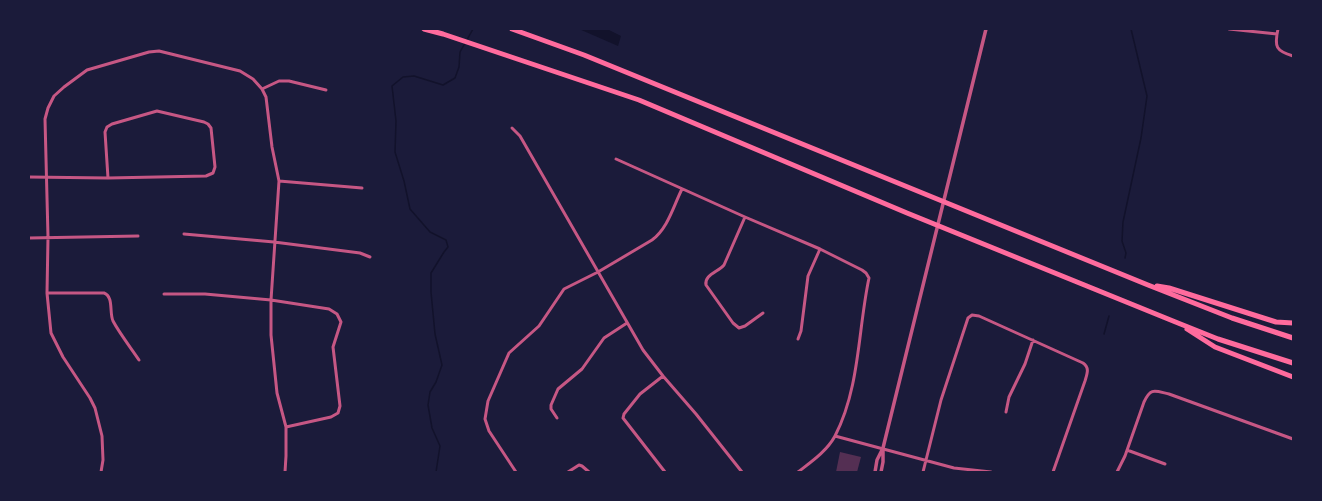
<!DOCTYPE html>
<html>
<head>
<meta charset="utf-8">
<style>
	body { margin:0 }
	#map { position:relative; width:1322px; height:501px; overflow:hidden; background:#1b1b3a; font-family:"Zilla Slab",serif }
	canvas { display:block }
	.frame { position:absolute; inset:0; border:30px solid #1b1b3a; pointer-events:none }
</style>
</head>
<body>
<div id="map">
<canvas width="1322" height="501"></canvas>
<div class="frame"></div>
</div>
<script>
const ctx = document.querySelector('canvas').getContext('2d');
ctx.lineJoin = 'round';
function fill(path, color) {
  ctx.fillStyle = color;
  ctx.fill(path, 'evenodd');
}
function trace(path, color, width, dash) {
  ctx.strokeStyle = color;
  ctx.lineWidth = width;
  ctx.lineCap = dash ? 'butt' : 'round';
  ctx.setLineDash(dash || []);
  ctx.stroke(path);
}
fill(new Path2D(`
	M579,29H607L621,36L618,46Z`), '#12122b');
trace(new Path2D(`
	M1125,258L1126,253L1122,241L1123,222L1141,138L1147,96L1131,29
	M1104,334L1109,316
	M436,472L440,446L432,428L428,405L430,392L436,382L442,365L435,334L431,292V273L444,252L448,247L446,240L430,232L410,209L404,181L395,152L396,121L392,86L403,77L414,76L443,85L455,78L459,67L460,52L473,29`), '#12122b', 1.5);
fill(new Path2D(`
	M840,452L861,457L857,472H836Z`), '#542f53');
trace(new Path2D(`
	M1229,29L1277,34
	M1278,29C1274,47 1276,51 1293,56
	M262,89L279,81H289L326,90
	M512,128L520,136L643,350L663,376L696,414L742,472
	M616,159L745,217L820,249L862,270L866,273L869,278C858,329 860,388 835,436C827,451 811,462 798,472
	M29,177L108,178L206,176L213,173L215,167L211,128L208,124L204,122L157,111L112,124L107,127L105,132L108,178
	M279,181L362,188
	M745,217L724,265C718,272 704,275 706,285L733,323L739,328L745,326L763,313
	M184,234L274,242L360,253L370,257
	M29,238L138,236
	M47,293H104C114,297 109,312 113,321C120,334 131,348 139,360
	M164,294H205L271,300L329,309L337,314L341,322L333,347L340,406L338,413L331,417L286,427
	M798,339L801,331L808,276L820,249
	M663,376L640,394L624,414L623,418L665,472
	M1006,412L1009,397L1025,364L1033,340
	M557,418L551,409V405L558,389L582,369L604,338L627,323
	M835,436L954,468L991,472
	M1127,450L1165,464
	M101,472L103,460L102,436L95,408L90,398L63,357L51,333L47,293L48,237L45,119L48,108L54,96L64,87L87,70L149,52L159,51L240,71L253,79L262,89L266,97L272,147L279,181L271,300V335L277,393L286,427V456L285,472
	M516,472L489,431L485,419L488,401L509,353L539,326L564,289L598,272L652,240C668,228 673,207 682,189
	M568,472L579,465L582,466L589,472
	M923,472L941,400L968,318L972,315L979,316L1083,363C1090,368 1087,374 1085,381L1053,472
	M1117,472L1125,456L1144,402C1151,387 1155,391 1169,394L1293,439`), '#c65784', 3);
trace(new Path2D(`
	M875,472L877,460L883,448L986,29
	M881,472L883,462V449`), '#c65784', 3.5);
trace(new Path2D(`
	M424,29L443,34L639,100L907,213L1178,323L1218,339L1293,363
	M512,29L584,55L1148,285L1232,318L1293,338
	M1157,286L1169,288L1276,322L1293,323
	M1187,329L1215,347L1293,377`), '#ff6b9d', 5);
</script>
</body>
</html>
